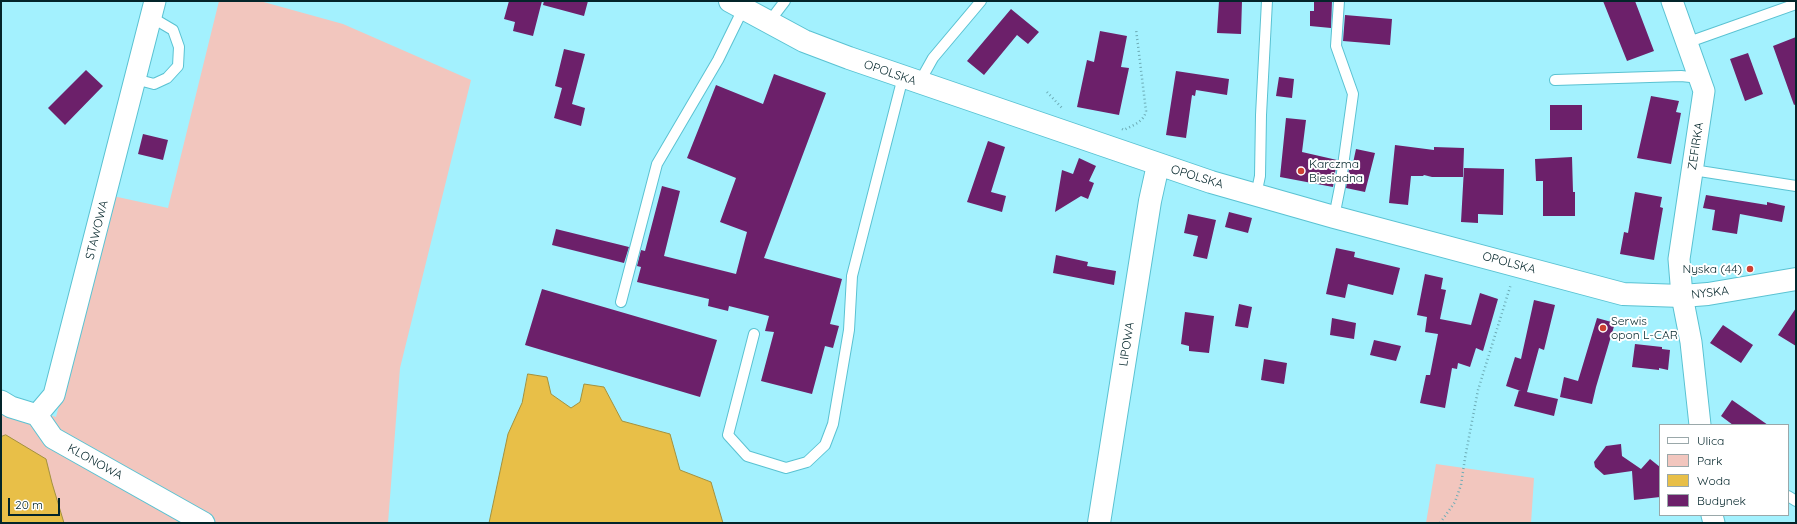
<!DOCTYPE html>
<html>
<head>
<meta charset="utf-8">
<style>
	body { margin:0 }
	#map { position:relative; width:1797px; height:524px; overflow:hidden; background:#a3f1fe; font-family:Quicksand,sans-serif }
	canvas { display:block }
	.frame { position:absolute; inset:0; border:2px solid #03252a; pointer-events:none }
	.legend { position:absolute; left:1659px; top:424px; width:130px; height:92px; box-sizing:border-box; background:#fff; border:1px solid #9aa8aa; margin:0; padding:5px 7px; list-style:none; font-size:12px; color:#03252a }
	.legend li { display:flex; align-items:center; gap:8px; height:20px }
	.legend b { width:20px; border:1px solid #9aa8aa }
	.scale { position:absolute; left:8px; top:498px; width:52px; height:18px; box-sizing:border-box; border:2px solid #03252a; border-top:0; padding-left:5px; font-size:12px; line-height:14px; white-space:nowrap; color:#03252a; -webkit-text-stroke:3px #fff; paint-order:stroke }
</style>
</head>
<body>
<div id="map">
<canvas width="1797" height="524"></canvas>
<div class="frame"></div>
<ul class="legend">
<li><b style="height:5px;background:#fff"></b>Ulica</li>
<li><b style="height:11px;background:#f2c6be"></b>Park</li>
<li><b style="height:11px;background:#e8bf48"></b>Woda</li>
<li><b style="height:11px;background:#6c206a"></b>Budynek</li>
</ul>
<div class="scale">20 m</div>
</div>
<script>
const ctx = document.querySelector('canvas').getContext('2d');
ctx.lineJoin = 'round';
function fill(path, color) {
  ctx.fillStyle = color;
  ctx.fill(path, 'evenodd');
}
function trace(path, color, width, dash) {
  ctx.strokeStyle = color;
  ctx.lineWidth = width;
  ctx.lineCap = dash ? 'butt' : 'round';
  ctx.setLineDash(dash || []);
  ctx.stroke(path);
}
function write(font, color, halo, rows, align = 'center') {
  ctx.font = font + ' Quicksand,sans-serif';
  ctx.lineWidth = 4;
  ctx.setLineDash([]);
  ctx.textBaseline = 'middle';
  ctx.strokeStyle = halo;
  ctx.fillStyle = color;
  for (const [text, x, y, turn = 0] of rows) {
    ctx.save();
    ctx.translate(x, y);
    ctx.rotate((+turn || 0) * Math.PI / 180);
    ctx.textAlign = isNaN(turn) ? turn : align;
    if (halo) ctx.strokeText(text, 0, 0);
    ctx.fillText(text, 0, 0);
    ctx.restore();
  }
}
fill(new Path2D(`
	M219,1H260L343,24L471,80L400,368L388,523H1V389L42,412L56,417L113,196L168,208Z
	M1436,464L1534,478L1531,523H1426Z`), '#f2c6be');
const water = new Path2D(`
	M528,374L547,377L551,394L571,408L580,402L584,384L604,387L622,421L670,434L680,470L711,482L723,523H489L508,434L522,403Z
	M6,435L46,459L52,483L64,523H1V437Z`);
fill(water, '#e8bf48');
trace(water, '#a3913f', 1);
fill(new Path2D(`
	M509,1H542L533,36L513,31L515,22L504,19Z
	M544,1H588L584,16L543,5Z
	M1219,1H1242L1241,34L1217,33Z
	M1314,1H1332L1331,28L1310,26V11H1314Z
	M1603,1H1635L1654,51L1627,61Z
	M1011,9L1039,32L1028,44L1017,35L984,75L967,61Z
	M1345,15L1392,19L1390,45L1343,41Z
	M1100,31L1127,36L1121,67L1129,68L1119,115L1077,107L1087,60L1094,62Z
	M1796,37V104L1794,105L1773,46Z
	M564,49L585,54L572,104L585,108L581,126L554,118L562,88L555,86Z
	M1748,53L1763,94L1745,101L1730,59Z
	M86,70L103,86L65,125L48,108Z
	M1176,71L1229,79L1227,95L1196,90L1195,96L1192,95L1186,138L1166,135Z
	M774,74L826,93L764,258L842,279L830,324L839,326L833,348L825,346L812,394L761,381L774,332L765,331L769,316L729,306L728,311L708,306L709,299L637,282L641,267L637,266L641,250L645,251L662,186L680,191L664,256L736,274L747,232L720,222L736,178L687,158L716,85L763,104Z
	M1279,77L1294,79L1292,98L1276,96Z
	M1651,96L1679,101L1676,112L1681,113L1671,164L1637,158Z
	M1550,105H1582V130H1550Z
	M1286,118L1306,120L1302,152L1337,160L1333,187L1280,177Z
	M143,134L168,140L163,160L138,154Z
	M988,141L1005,147L991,192L1006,196L1002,212L967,202Z
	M1395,145L1434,150V147L1464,148L1463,177H1432L1424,175L1423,176H1411L1408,205L1389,203Z
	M1356,149L1375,153L1365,192L1346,188L1350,162L1353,163Z
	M1572,157L1573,192H1575V216H1543V181H1536L1535,159Z
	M1079,158L1096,166L1089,181L1094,183L1088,199L1081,196L1055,212L1062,170L1073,174Z
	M1464,168L1504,169L1503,215L1478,214V223L1461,222Z
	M1635,192L1662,197L1660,207L1663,208L1654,260L1620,254L1624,232L1628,233Z
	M1706,195L1767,205V202L1785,206L1782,222L1740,214L1737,234L1712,230L1715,210L1703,208Z
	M1229,212L1252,218L1248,233L1225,227Z
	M1188,214L1216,220L1207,259L1193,256L1198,236L1184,233Z
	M556,229L629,247L624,263L552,245Z
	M1336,248L1355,252L1354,257L1400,268L1393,295L1348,284L1345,298L1326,294Z
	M1056,255L1088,262L1087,266L1116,271L1114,285L1053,273Z
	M1425,274L1443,278L1441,289L1446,290L1440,319L1471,325L1480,293L1498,299L1483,351L1476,348L1470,367L1458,363L1457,369L1452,368L1445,408L1420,403L1426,375H1430L1438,334L1425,332L1427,317L1417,315Z
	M542,289L717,340L700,397L525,345Z
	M1534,300L1555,305L1544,350L1539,348L1527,392L1558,399L1554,416L1514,406L1519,390L1521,391L1506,386L1515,357L1521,359Z
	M1239,304L1252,307L1248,328L1235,326Z
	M1796,308V346L1778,335Z
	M1185,312L1214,316L1209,353L1189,351V346L1181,344Z
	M1332,318L1356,323L1354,339L1330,335Z
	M1597,318L1615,323L1596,387L1592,404L1560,397L1564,377L1578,381Z
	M1723,325L1753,345L1741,363L1710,343Z
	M1374,340L1401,346L1396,361L1370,355Z
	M1635,344L1662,347V349L1670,350L1668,370L1659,368V370L1632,367Z
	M1264,359L1287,363L1284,384L1261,380Z
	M1732,400L1768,425H1733L1721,416Z
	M1621,444L1622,456L1641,469L1650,459L1660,467V497L1634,500L1632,471L1604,475L1595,467L1594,462L1606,446Z`), '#6c206a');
const service = new Path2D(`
	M769,22L785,1
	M1686,43L1796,4
	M135,79L154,84L167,78L178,66L179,47L173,30L151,17
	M1555,80L1681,76L1700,78
	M919,83L933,58L981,1
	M1693,170L1796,186
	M1256,195L1260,176L1261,115L1267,1
	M1334,217L1340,187L1353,94L1336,46L1339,1
	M621,302L657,164L718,60L743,9
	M754,334L728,435L747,456L786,468L807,462L825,445L833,424L849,330L852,276L903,77
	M1788,496L1796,501`);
const minor = new Path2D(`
	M1672,1L1704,91L1679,259L1682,296L1691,342L1700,425
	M1,401L11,407L37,415
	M37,415L54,395L155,1
	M37,415L53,438L204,523
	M1712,515L1714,523`);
const tertiary = new Path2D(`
	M730,1L804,41L849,58L1211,182L1334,217L1623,294L1682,296L1708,294L1796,279
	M1099,523L1150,201L1158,165`);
trace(service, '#5ac2d2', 12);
trace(minor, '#5ac2d2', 23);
trace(tertiary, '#5ac2d2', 24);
trace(new Path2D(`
	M1047,92L1063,109
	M1122,129L1124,130C1133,125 1144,122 1146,111L1136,29
	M1440,523L1455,502L1461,485L1465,458L1478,390L1511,284`), '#6dacb6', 2.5, [1, 3]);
trace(service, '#fff', 10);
trace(minor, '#fff', 21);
trace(tertiary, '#fff', 22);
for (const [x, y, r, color] of [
	[1301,171,4,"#cd3f32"],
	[1750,269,4,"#cd3f32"],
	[1603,328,4,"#cd3f32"]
]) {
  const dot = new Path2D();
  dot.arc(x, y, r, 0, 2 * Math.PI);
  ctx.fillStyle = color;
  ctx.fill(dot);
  trace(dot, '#fff', 1.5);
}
write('12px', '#03252a', '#fff', [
	["OPOLSKA",890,73,19],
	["ZEFIRKA",1696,146,-81],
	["OPOLSKA",1197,177,17],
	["STAWOWA",97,230,-76],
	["OPOLSKA",1509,263,15],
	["NYSKA",1710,293,-7],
	["LIPOWA",1127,344,-81],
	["KLONOWA",95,462,29]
]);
write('12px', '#03252a', '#fff', [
	["Karczma",1309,164],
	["Biesiadna",1309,178],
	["Nyska (44)",1742,269,"right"],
	["Serwis",1611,321],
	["opon L-CAR",1611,335]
], 'left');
</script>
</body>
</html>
